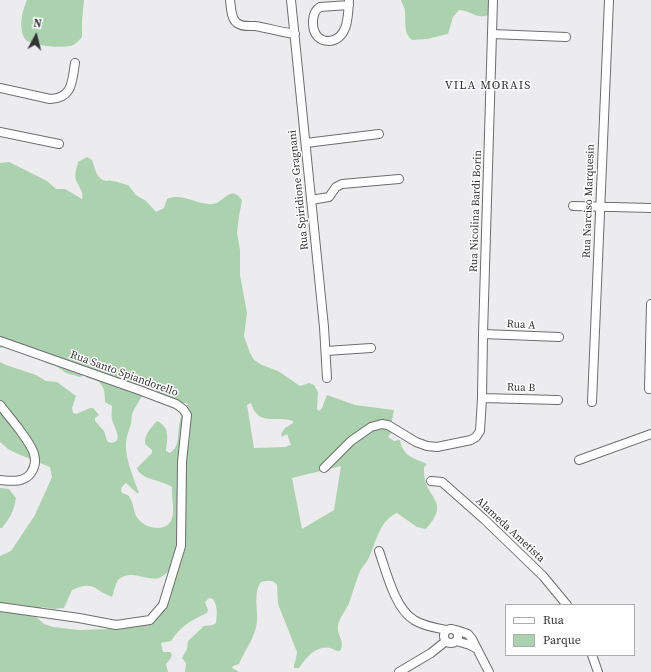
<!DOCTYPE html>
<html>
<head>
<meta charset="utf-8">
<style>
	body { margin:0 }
	#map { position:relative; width:651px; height:672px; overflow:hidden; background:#ececee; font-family:"Source Serif 4",serif }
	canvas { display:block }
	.legend { position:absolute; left:505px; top:604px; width:130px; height:52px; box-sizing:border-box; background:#fff; border:1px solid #adadad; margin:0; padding:5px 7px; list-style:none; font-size:12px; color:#323233 }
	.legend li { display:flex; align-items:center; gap:8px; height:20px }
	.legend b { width:20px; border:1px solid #adadad }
	.north { position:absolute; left:16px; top:16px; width:40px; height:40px; -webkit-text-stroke:3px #fff; paint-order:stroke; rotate:7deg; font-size:11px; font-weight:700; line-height:16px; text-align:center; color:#323233 }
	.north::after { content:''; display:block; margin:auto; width:14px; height:18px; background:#323233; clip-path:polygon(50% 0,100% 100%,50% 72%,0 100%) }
</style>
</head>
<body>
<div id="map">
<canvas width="651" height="672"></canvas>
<ul class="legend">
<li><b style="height:5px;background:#fff"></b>Rua</li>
<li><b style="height:11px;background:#abd1ae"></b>Parque</li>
</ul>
<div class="north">N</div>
</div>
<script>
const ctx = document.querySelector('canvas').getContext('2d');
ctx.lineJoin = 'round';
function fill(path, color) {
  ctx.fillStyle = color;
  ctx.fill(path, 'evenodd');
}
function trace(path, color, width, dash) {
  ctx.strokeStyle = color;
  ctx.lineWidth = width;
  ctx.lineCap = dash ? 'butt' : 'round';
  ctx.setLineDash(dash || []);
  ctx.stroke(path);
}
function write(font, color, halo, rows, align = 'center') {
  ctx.font = font + ' "Source Serif 4",serif';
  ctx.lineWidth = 3;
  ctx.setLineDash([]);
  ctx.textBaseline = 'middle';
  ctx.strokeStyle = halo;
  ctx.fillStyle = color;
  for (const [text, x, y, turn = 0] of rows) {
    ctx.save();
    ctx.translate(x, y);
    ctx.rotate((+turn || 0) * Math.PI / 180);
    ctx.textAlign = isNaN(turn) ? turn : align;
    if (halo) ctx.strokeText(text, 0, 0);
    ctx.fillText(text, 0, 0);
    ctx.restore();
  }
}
fill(new Path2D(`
	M27,0H84L82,21V37C80,39 76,44 73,45C66,49 29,46 25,39C18,28 22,11 27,0Z
	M401,0H491L488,15C477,20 470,10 459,10L453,17L448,34L427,39L412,40C403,33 406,23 405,12C405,8 402,4 401,0Z
	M87,157L92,160C95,167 96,179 106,181C107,181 110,180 112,181C117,181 122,184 128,185L136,195L146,201L156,212L164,208L167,199C181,192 200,206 213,204C225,202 230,184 242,200L239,216L237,233L240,250V275L247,313L244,336L250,353L254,360L262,365L278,371L300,386L309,383L314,385L318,392L317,409L319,411L322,408L327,395L355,405L394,410L391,425L392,432L388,437L394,441L400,440C403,457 414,458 427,464L424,467C424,471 424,476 425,480C428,496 445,501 433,520C430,523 429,527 425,529L417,527L397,513C381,519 376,541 370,555C368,561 363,566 360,571C356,581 353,592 349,603C346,610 340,617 338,625C336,635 346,641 340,651C335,651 334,649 330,648C316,645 306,658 299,668H294V665L296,659L297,652L278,604L277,585C272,579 268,581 261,582C253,592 258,610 257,622C255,638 245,650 239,664L233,666L232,668L239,672H185L186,663L182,658L187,649L188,641L204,626L213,625L216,623C217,614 218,607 213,599L209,598L205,602L208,610L207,613C190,621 182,625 171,641L161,643L163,652H170L172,654L171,658L166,664L168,672H0V556L11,551L35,515L52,477L50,467L18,454L8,449L0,442V362L6,365L36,375L46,381L57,382L76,396L72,408L73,413L76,414L90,408H93L99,415L95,418V421L104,431L107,441L111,443C125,441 113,426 112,419C111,415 112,410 112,406L105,402C105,387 103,381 87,378L85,373H83L82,376L80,377L66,373L56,366L46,363L37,356L7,346L0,348V163L9,162L47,181L56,189H65L82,199C84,192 78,186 76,180C74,174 77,168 78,162ZM148,381H150C159,398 168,402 186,403L188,404C185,409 181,415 180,421C177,432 181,446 170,453L166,451C167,438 171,428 157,421C151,428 144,434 145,444L152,450V453L137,468C140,480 163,480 172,487C171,502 180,526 159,528C153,528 149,527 144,524C132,516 136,509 130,498C129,495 125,494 122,493C120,489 122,486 126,483L137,493H139C133,476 125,459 126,442C127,435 129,430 131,424C132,420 131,415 133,412C138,401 146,393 148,381ZM251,403C258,427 276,415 293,421V423L285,428L281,434L282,437L287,434L291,445L285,447L254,448L247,405ZM341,466L334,510L302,529L292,478ZM169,571H172L164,607L158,617L150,622L135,627L121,626L111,629L79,630L53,627L44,624L33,614L42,607L54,609L64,608L72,590C95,580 93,590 112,597C114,592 115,583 119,579C131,569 147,581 159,578C164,576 166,573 169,571Z
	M0,488L9,489L16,498C14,511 10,518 2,528H0Z`), '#abd1ae');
const minor = new Path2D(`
	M230,0C231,7 231,19 237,23C242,27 249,26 255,26C268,28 281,32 295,34
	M291,0L324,327L327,378
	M349,5L320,7C311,12 311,30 318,37C321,40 326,41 329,41C349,39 348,14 349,0
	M492,34L566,37
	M0,88L50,99C73,98 72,81 75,63
	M0,132L59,144
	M306,143L379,134
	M311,200L329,197L336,187L342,184L399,179
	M573,206L651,208
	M483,334L559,337
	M0,341L139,390L176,404L183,409L187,415L182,462L181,546L163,605L150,620L116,625L79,618L0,607
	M326,351L371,348
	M649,389L651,304
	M482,398L558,400
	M592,402L609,0
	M0,405C6,413 13,421 19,429C28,442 42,457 31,473C24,483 11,481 0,480
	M579,460L651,434
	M324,468L351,441L371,427L382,424L388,425L416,442L427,446L437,447L471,440L476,437L480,431L482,398L483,334L493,0
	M431,481L442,482L485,520L543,576L567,605
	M379,551C386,571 395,609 414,620C423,626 436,628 447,630
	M444 636a7 7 0 1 1 14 0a7 7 0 1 1-14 0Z
	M456,630L468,634L472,639L489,672
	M456,641L470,645L477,649
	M592,655L598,672
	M399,672L431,653L446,641`);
trace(minor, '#6d6d6f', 10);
trace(minor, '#fff', 8);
write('11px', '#323233', '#fff', [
	["Rua Spiridione Gragnani",299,190,-96],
	["Rua Narciso Marquesin",589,201,-88],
	["Rua Nicolina Bardi Borin",476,211,-88],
	["Rua A",521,325,3],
	["Rua Santo Spiandorello",124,374,20],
	["Rua B",521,388,2],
	["Alameda Ametista",510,530,43]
]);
ctx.letterSpacing = '1px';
write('12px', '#323233', '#fff', [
	["VILA MORAIS",488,86]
]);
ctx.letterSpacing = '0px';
</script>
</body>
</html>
